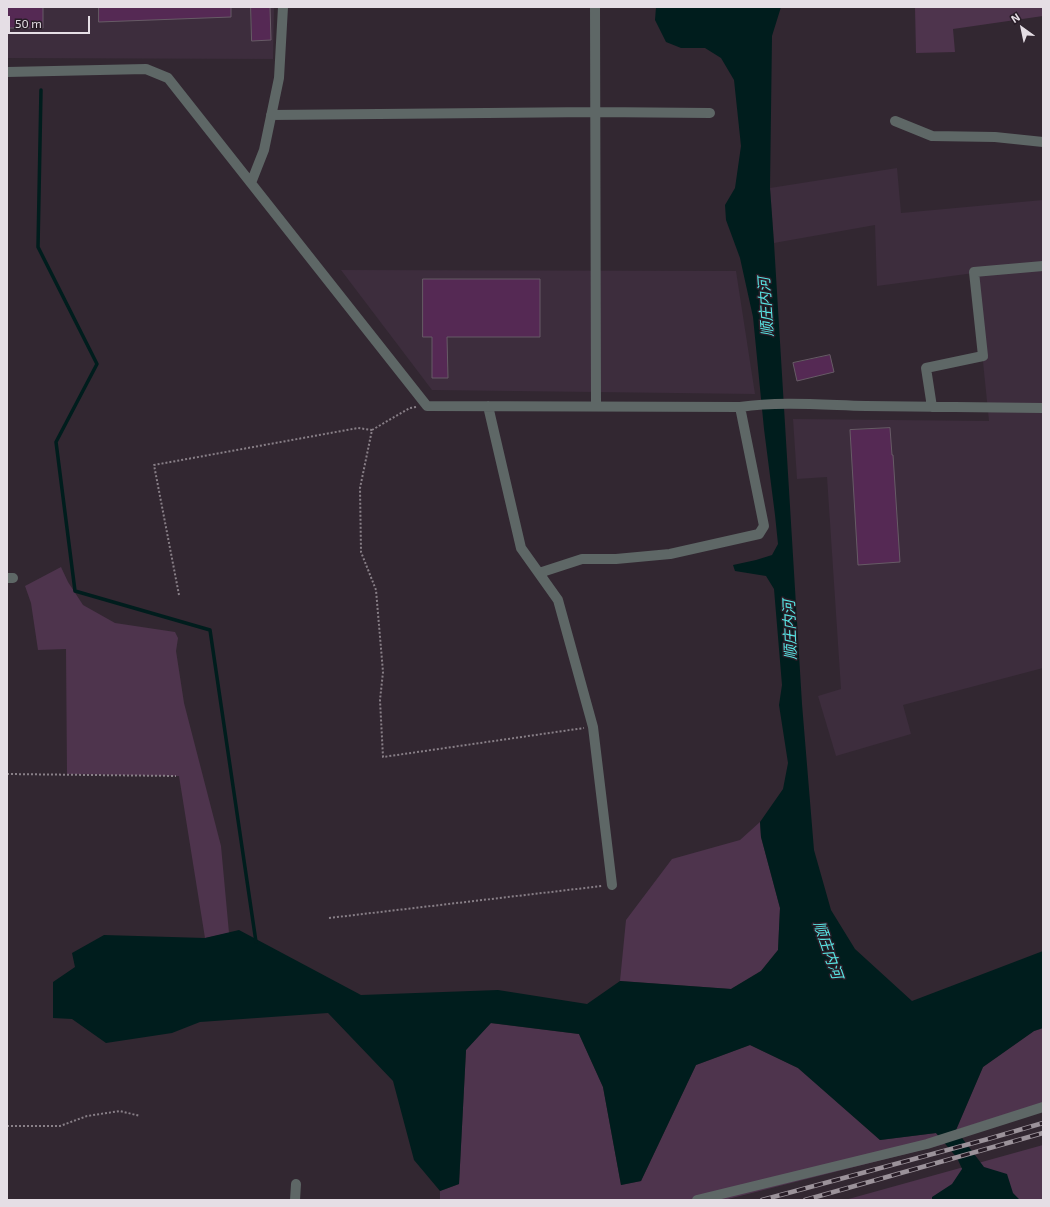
<!DOCTYPE html>
<html>
<head>
<meta charset="utf-8">
<style>
	body { margin:0 }
	#map { position:relative; width:1050px; height:1207px; overflow:hidden; background:#322731; font-family:"Exo 2",sans-serif }
	canvas { display:block }
	.frame { position:absolute; inset:0; border:8px solid #e5dee5; pointer-events:none }
	.north { position:absolute; left:1002px; top:8px; width:40px; height:40px; -webkit-text-stroke:3px #281d27; paint-order:stroke; rotate:327deg; font-size:11px; font-weight:700; line-height:16px; text-align:center; color:#e5dee5 }
	.north::after { content:''; display:block; margin:auto; width:14px; height:18px; background:#e5dee5; clip-path:polygon(50% 0,100% 100%,50% 72%,0 100%) }
	.scale { position:absolute; left:8px; top:16px; width:82px; height:18px; box-sizing:border-box; border:2px solid #e5dee5; border-top:0; padding-left:5px; font-size:12px; line-height:14px; white-space:nowrap; color:#e5dee5; -webkit-text-stroke:3px #281d27; paint-order:stroke }
</style>
</head>
<body>
<div id="map">
<canvas width="1050" height="1207"></canvas>
<div class="frame"></div>
<div class="north">N</div>
<div class="scale">50 m</div>
</div>
<script>
const ctx = document.querySelector('canvas').getContext('2d');
ctx.lineJoin = 'round';
function fillPath(path, color) { ctx.fillStyle = color; ctx.fill(path, 'evenodd'); }
function trace(path, color, width, dash) { ctx.strokeStyle = color; ctx.lineWidth = width; ctx.lineCap = dash ? 'butt' : 'round'; ctx.setLineDash(dash || []); ctx.stroke(path); }
function drawText(font, color, halo, rows, align = 'center') {
  ctx.font = font + ' "Exo 2","Noto Sans SC",sans-serif'; ctx.lineWidth = 3; ctx.setLineDash([]); ctx.textBaseline = 'middle'; ctx.strokeStyle = halo; ctx.fillStyle = color; for (const [text, x, y, turn = 0] of rows) {
    ctx.save(); ctx.translate(x, y); ctx.rotate((+turn || 0) * Math.PI / 180); ctx.textAlign = isNaN(turn) ? turn : align; if (halo) ctx.strokeText(text, 0, 0); ctx.fillText(text, 0, 0); ctx.restore();
  }
}
fillPath(new Path2D(`
	M7 7H274L273 59 7 58Z
	M897 168 901 213 1043 200V668L903 705 911 734 836 756 818 696 841 689 827 477 797 479 793 419 989 421 974 273 877 286 875 225 774 243 770 188Z
	M341 270 736 271 755 394 432 390Z`), '#3d2d3d');
fillPath(new Path2D(`
	M915 7H1043V16L953 29 955 52 916 53Z
	M61 567 68 582 83 605 115 623 175 632 178 638 176 651 184 703 221 846 229 933 205 938 179 776 67 774 66 649 38 650 31 603 25 586Z
	M760 822 761 837 780 908 778 950 761 971 731 989 620 981 626 920 672 859 740 840Z
	M490 1023 579 1034 603 1087 621 1185 641 1181 696 1065 750 1045 798 1068 880 1140 936 1133 945 1144 724 1200H440V1191L459 1184 466 1050Z
	M1043 1028V1103L956 1130 983 1067 1034 1031Z
	M1043 1145V1200H845Z`), '#4e344d');
fillPath(new Path2D(`
	M656 7H781L772 36 770 188 774 243 802 704 814 850 831 910 855 949 912 1001 1043 951V1028L1034 1031 983 1067 956 1130 984 1167 1007 1174 1013 1193 1020 1200H932V1197L952 1184 964 1166 936 1133 880 1140 798 1068 750 1045 696 1065 641 1181 621 1185 603 1087 579 1034 491 1023 466 1050 459 1184 440 1191 414 1160 393 1081 328 1013 200 1022 172 1033 106 1043 72 1019 53 1018V982L75 967 72 953 104 935 205 938 239 930 361 995 498 990 587 1004 620 981 731 989 761 971 778 950 780 908 761 837 760 822 783 789 788 763 779 705 782 685 774 589 766 576 735 571 733 565 756 560 772 555 778 544 775 515 764 429 753 317 740 258 726 220 725 205 735 188 741 146 734 80 721 58 705 48H681L666 42 655 20Z`), '#001d1d');
trace(new Path2D(`
	M41 90 38 247 97 364 56 442 75 591 210 630 256 942
	M959 1158 965 1171`), '#001d1d', 3.5);
const building = new Path2D(`
	M7 7H43V28H7Z
	M99 7H231V17L99 22Z
	M251 7H270L271 40 252 41Z
	M423 279H540V337H447L448 378H432V337H423Z
	M830 355 834 372 797 381 793 363Z
	M890 428 892 455H893L900 562 858 565 850 430Z`);
fillPath(building, '#552954');
trace(building, '#675b66', 1);
trace(new Path2D(`
	M416 407 410 408 372 430 360 488 361 552 376 590 383 672 380 700 383 757 584 728
	M179 595 154 465 358 428 372 430
	M7 774 176 776
	M329 918 602 886
	M7 1126H60L87 1116 120 1111 140 1116`), '#887f87', 2, [2, 2]);
trace(new Path2D(`
	M595 7 596 406
	M7 72 146 69 168 78 427 406 740 407C781 401 824 405 866 406 925 407 984 407 1043 408
	M271 115 595 112 710 113
	M895 121 932 136 995 137 1043 142
	M251 183 264 150 279 78 283 7
	M488 406 521 548 558 600 593 727 612 885
	M932 407 926 368 983 356 974 272 1043 266
	M539 573 582 559H616L670 554 759 534 764 526 740 407
	M7 578H13
	M295 1200 296 1184
	M697 1200 927 1144 1043 1107`), '#5e6766', 10);
const rail = new Path2D(`
	M762 1200 988 1139 1043 1123
	M805 1200 1043 1133`);
trace(rail, '#9b929a', 4.5);
trace(rail, '#281d27', 3, [9]);
drawText('italic 15px', '#58e4e3', '#281d27', [
	["顺庄内河",766,307,-94],
	["顺庄内河",790,630,-92],
	["顺庄内河",828,950,71]
]);
</script>
</body>
</html>
